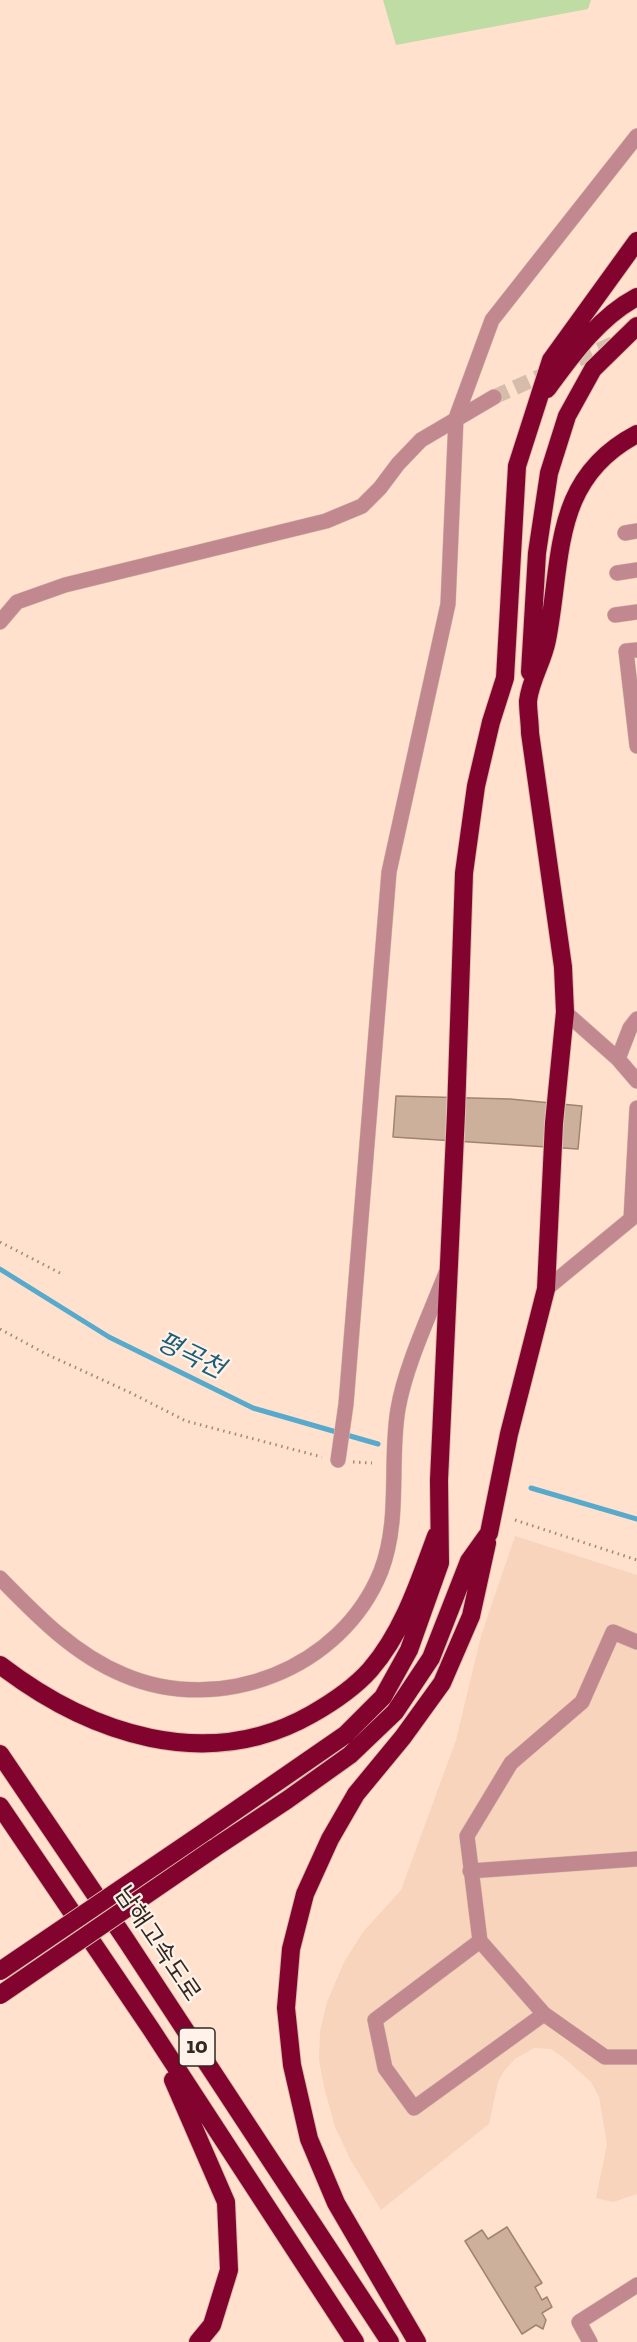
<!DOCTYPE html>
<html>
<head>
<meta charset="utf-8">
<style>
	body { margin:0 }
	canvas { display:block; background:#ffe1cd }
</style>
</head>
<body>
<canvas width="637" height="2342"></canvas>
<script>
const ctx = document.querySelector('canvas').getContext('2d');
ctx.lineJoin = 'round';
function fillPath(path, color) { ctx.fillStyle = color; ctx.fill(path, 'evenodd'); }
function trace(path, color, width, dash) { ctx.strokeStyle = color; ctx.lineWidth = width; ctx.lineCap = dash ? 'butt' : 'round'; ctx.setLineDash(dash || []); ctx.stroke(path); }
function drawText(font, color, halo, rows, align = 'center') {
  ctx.font = font + ' "Zilla Slab","Noto Sans KR",serif'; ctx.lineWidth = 4.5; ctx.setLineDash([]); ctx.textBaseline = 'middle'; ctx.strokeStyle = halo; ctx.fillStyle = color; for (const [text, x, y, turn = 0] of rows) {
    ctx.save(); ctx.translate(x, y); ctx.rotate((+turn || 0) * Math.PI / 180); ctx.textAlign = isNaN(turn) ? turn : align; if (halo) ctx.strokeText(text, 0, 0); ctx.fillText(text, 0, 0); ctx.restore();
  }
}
fillPath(new Path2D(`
	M515 1536 637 1575V2194L613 2202 596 2198 607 2144 599 2097 591 2082 564 2058 551 2049 534 2048 515 2059 504 2071 498 2082 489 2124 381 2210 350 2159 335 2127 324 2087 319 2060 320 2031 327 2002 344 1962 363 1932 401 1890 456 1740 481 1636Z`), '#f7d4bb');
fillPath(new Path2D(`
	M383 0H591L588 9 396 45Z`), '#c0dca5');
trace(new Path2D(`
	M0 1269 109 1337 253 1408 378 1444
	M531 1488 637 1519`), '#58aacc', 5);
const building = new Path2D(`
	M396 1096 510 1099 582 1106 578 1149 393 1137Z
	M507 2227 542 2283 535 2287 542 2300 547 2297 552 2307 542 2313 546 2320 543 2329 536 2325 522 2334 465 2241 482 2230 488 2239Z`);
fillPath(building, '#ccb09c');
trace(building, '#9f8471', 1.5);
trace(new Path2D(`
	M494 397 617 342`), '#d6bcaa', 15, [15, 8]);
const minor = new Path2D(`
	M625 533 637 531
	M617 573 637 570
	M615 615 637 612
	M0 622 17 602 65 585 326 521 362 506 380 488 398 464 421 440 494 397
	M637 650 626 651 637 746
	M565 1012 618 1059 637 1081
	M618 1059 630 1028 637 1019
	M546 1289 631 1219 637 1108
	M338 1460 346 1404 389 872 448 604 456 418 492 320 637 136
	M0 1578C37 1616 75 1655 124 1675 220 1716 342 1669 381 1571 401 1519 389 1462 398 1409 405 1367 430 1314 446 1273
	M637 1642 613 1632 582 1702 511 1763 467 1836 480 1941 544 2014 605 2057H637
	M470 1871 637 1859
	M480 1941 375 2020 385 2068 414 2108 544 2014
	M590 2342 579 2322 637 2285`);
const highway = new Path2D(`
	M547 389C572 355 599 317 637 297
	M530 672 537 553 549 473 567 416 593 369 637 326
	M0 1665C90 1734 207 1774 312 1714 333 1702 354 1688 370 1670 403 1632 419 1582 436 1536
	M0 1754 126 1940 390 2342
	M0 1806 151 2029 355 2342
	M206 1831 345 1735 383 1697 409 1650 440 1563 439 1480 456 1113 464 873 476 786 491 722 505 678 517 466 551 360 637 241
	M213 1849 287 1800 350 1755 395 1712 431 1658 469 1561 489 1533 509 1434 546 1289 554 1123 565 1012 563 967 530 733C530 723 528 712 528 701 530 681 543 661 547 640 563 558 551 479 637 434
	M173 2080 226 2202 229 2270 212 2325 198 2342
	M417 2342 336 2203 309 2139 292 2065 286 2008 291 1949 305 1894 330 1839 356 1794 403 1737 442 1683 471 1616 487 1543`);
trace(minor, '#dac0ae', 16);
trace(highway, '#dac0ae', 20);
trace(new Path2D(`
	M0 1242 60 1273
	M0 1329 46 1354 129 1392 186 1421 322 1457
	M353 1462 372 1463
	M515 1520 637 1560`), '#9f8a7c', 3, [1.5, 4.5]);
trace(minor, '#c1898f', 15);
trace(highway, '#83032f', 18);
const highwayBridge = new Path2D(`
	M0 1971 206 1831
	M0 1995 213 1849`);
trace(highwayBridge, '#dac0ae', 20, []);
trace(highwayBridge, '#83032f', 18);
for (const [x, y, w] of [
	[197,2047,36]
]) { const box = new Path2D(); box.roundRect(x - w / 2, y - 19, w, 38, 4.5); ctx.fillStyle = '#fef2ea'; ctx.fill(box); trace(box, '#332820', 1.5); }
drawText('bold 22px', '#332820', null, [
	["10",197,2047]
]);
drawText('24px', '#332820', '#fef2ea', [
	["남해고속도로",157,1944,56]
]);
drawText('italic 26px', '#1e5e76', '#fef2ea', [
	["평곡천",190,1356,26]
]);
</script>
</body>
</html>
